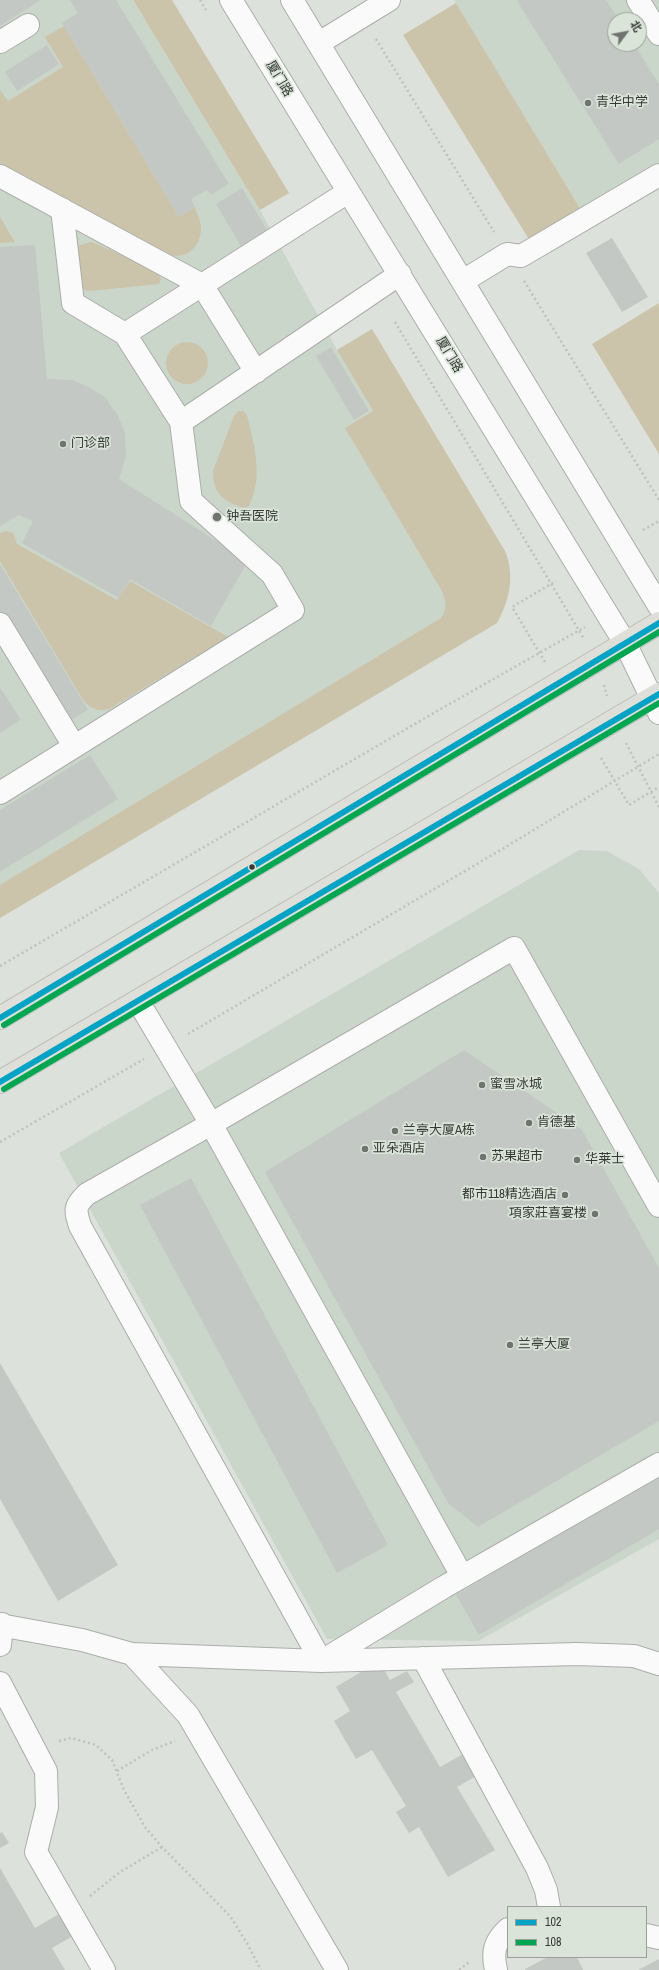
<!DOCTYPE html>
<html>
<head>
<meta charset="utf-8">
<style>
	body { margin:0 }
	#map { position:relative; width:659px; height:1970px; overflow:hidden; background:#dce1db; font-family:"Archivo Narrow","Noto Sans SC",sans-serif }
	canvas { display:block }
	.legend { position:absolute; left:507px; top:1906px; width:140px; height:52px; box-sizing:border-box; background:#dae4d8; border:1px solid #98a097; margin:0; padding:5px 7px; list-style:none; font-size:12px; color:#363a36 }
	.legend li { display:flex; align-items:center; gap:8px; height:20px }
	.legend b { width:20px; border:1px solid #98a097 }
	.north { position:absolute; left:607px; top:12px; width:40px; height:40px; box-sizing:border-box; background:#dae4d8; border:1px solid #98a097; border-radius:50%; rotate:58deg; font-size:11px; font-weight:700; line-height:16px; text-align:center; color:#363a36 }
	.north::after { content:''; display:block; margin:auto; width:14px; height:18px; background:#707470; clip-path:polygon(50% 0,100% 100%,50% 72%,0 100%) }
</style>
</head>
<body>
<div id="map">
<canvas width="659" height="1970"></canvas>
<ul class="legend">
<li><b style="height:5px;background:#03a3c6"></b>102</li>
<li><b style="height:5px;background:#00a651"></b>108</li>
</ul>
<div class="north">北</div>
</div>
<script>
const ctx = document.querySelector('canvas').getContext('2d');
ctx.lineJoin = 'round';
function fillPath(path, color) { ctx.fillStyle = color; ctx.fill(path, 'evenodd'); }
function trace(path, color, width, dash) { ctx.strokeStyle = color; ctx.lineWidth = width; ctx.lineCap = dash ? 'butt' : 'round'; ctx.setLineDash(dash || []); ctx.stroke(path); }
function drawText(font, color, halo, rows, align = 'center') {
  ctx.font = font + ' "Archivo Narrow","Noto Sans SC",sans-serif'; ctx.lineWidth = 3.5; ctx.setLineDash([]); ctx.textBaseline = 'middle'; ctx.strokeStyle = halo; ctx.fillStyle = color; for (const [text, x, y, turn = 0] of rows) {
    ctx.save(); ctx.translate(x, y); ctx.rotate((+turn || 0) * Math.PI / 180); ctx.textAlign = isNaN(turn) ? turn : align; if (halo) ctx.strokeText(text, 0, 0); ctx.fillText(text, 0, 0); ctx.restore();
  }
}
fillPath(new Path2D(`
	M0 0H133L260 210 337 350 497 623 0 918Z
	M454 0H659V162L581 210ZM615 20H639V44H615Z
	M579 850 607 851 639 869 659 893V1539L478 1641 327 1639 59 1153Z`), '#cbd6ca');
fillPath(new Path2D(`
	M133 0H172L289 193 260 210Z
	M456 3 581 210 530 241 403 35Z
	M64 26 179 217 195 207C197 214 201 221 201 228 201 247 186 261 168 254L0 163V90L8 101 63 67 45 37Z
	M0 217 15 242 0 243Z
	M92 242 156 270 161 279 159 284 90 291C85 290 81 289 79 284 76 278 76 251 79 245Z
	M659 303V454L592 344Z
	M372 329 505 551C515 575 510 600 497 623L0 918V885L441 618C448 608 446 602 442 591L345 428 373 411 337 350Z
	M166 363a21 21 0 1 1 42 0a21 21 0 1 1-42 0Z
	M238 411H243L247 415C254 445 264 476 249 506L244 508C223 501 213 494 213 471L234 416Z
	M6 531 13 533 17 544 117 600 130 581 228 637 111 708C100 713 91 709 83 700L0 561V533Z`), '#ccc4aa');
fillPath(new Path2D(`
	M0 0H41L0 26Z
	M70 0H116L229 184 211 195 207 190 191 199 195 207 179 217 62 23 78 13Z
	M519 0H606L619 20H615V44H634L659 84V139L619 164 517 1Z
	M47 45 59 64 17 91 5 72Z
	M242 188 267 230 241 246 216 204Z
	M612 238 648 297 622 312 586 253Z
	M35 245 47 379 72 380 89 387 105 397 117 414 125 433 126 456 119 479 248 561 211 626 130 579 119 598 22 543 33 521 19 515 0 526V247Z
	M331 347 369 411 354 420 316 356Z
	M0 564 88 710 67 722 0 611Z
	M0 687 21 720 0 733Z
	M90 755 118 799 0 872V810Z
	M464 1050 582 1130 659 1268V1421L478 1527 448 1503 265 1172Z
	M191 1178 388 1545 337 1573 140 1205Z
	M0 1363 118 1565 58 1601 0 1499Z
	M659 1476V1529L479 1635 456 1595Z
	M379 1661 390 1680 407 1671 414 1682 396 1692 440 1767 465 1753 478 1775 457 1787 495 1850 448 1877 419 1827 409 1833 396 1812 406 1806 372 1750 356 1759 334 1721 350 1711 336 1687Z
	M2 1832 9 1843 0 1848V1833Z
	M0 1868 35 1928 59 1914 73 1936 52 1948 65 1970H0Z
	M548 1957H577L583 1970H525V1969Z
	M659 1959V1970H638Z`), '#c3c8c4');
const minor = new Path2D(`
	M231 0 625 643 659 713
	M292 0 659 606
	M638 0 659 34
	M0 42 28 25
	M319 43 389 0
	M0 176 202 285 256 372
	M463 281 507 254 521 256 659 175
	M125 334 348 192
	M181 422 400 274
	M0 624 74 746
	M0 793 293 610 272 574 191 501 181 422 125 334 73 303 62 209
	M138 1001 211 1124 87 1194C74 1206 75 1210 80 1226L321 1661
	M462 1576 211 1124 514 948 659 1206
	M0 1625 82 1640 132 1654 188 1715 337 1970
	M0 1645 2 1624
	M132 1654 321 1661 577 1654 634 1656 659 1664
	M423 1658 537 1868 546 1890 549 1907
	M322 1661 444 1587 659 1464
	M0 1683 46 1771 47 1807 36 1852 104 1970
	M646 1935 659 1938
	M496 1970C492 1952 494 1942 508 1929`);
const major = new Path2D(`
	M0 1018 659 623
	M0 1082 659 694`);
trace(minor, '#aaaeaa', 24);
trace(major, '#bbbebb', 24);
trace(new Path2D(`
	M200 0 206 10
	M376 39 494 232
	M524 281 659 500
	M395 322 584 639
	M643 530 659 521
	M545 662 512 607 556 581
	M604 685 607 696
	M626 743 659 807
	M601 758 629 805 659 787
	M0 966 425 718 585 627
	M188 1034 504 848 659 754
	M0 1142 144 1059
	M59 1741 71 1738 96 1745 112 1760 124 1790 145 1827 162 1847 230 1916 248 1945 261 1970
	M117 1771 152 1750 175 1741
	M90 1896 120 1872 162 1847
	M459 1970 469 1962`), '#c0c1bf', 2.5, [2, 3]);
trace(minor, '#fafafa', 22);
trace(major, '#dedfd8', 22);
trace(new Path2D(`
	M0 1018 659 623
	M0 1082 659 694`), '#03a3c6', 6);
trace(new Path2D(`
	M4 1025 659 632
	M4 1089 659 703`), '#00a651', 6);
for (const [x, y, r, color] of [
	[588,103,4,"#707470"],
	[63,444,4,"#707470"],
	[217,517,5,"#707470"],
	[252,867,3.5,"#363a36"],
	[482,1085,4,"#707470"],
	[529,1123,4,"#707470"],
	[395,1131,4,"#707470"],
	[365,1149,4,"#707470"],
	[483,1157,4,"#707470"],
	[577,1160,4,"#707470"],
	[565,1195,4,"#707470"],
	[595,1214,4,"#707470"],
	[510,1345,4,"#707470"]
]) { const dot = new Path2D(); dot.arc(x, y, r, 0, 2 * Math.PI); ctx.fillStyle = color; ctx.fill(dot); trace(dot, '#dae4d8', 1.5); }
drawText('13px', '#363a36', '#dae4d8', [
	["厦门路",279,79,59],
	["厦门路",449,355,59]
]);
drawText('13px', '#363a36', '#dae4d8', [
	["青华中学",596,103],
	["门诊部",71,444],
	["钟吾医院",226,517],
	["蜜雪冰城",490,1085],
	["肯德基",537,1123],
	["兰亭大厦A栋",403,1131],
	["亚朵酒店",373,1149],
	["苏果超市",491,1157],
	["华莱士",585,1160],
	["都市118精选酒店",557,1195,"right"],
	["項家莊喜宴楼",587,1214,"right"],
	["兰亭大厦",518,1345]
], 'left');
</script>
</body>
</html>
